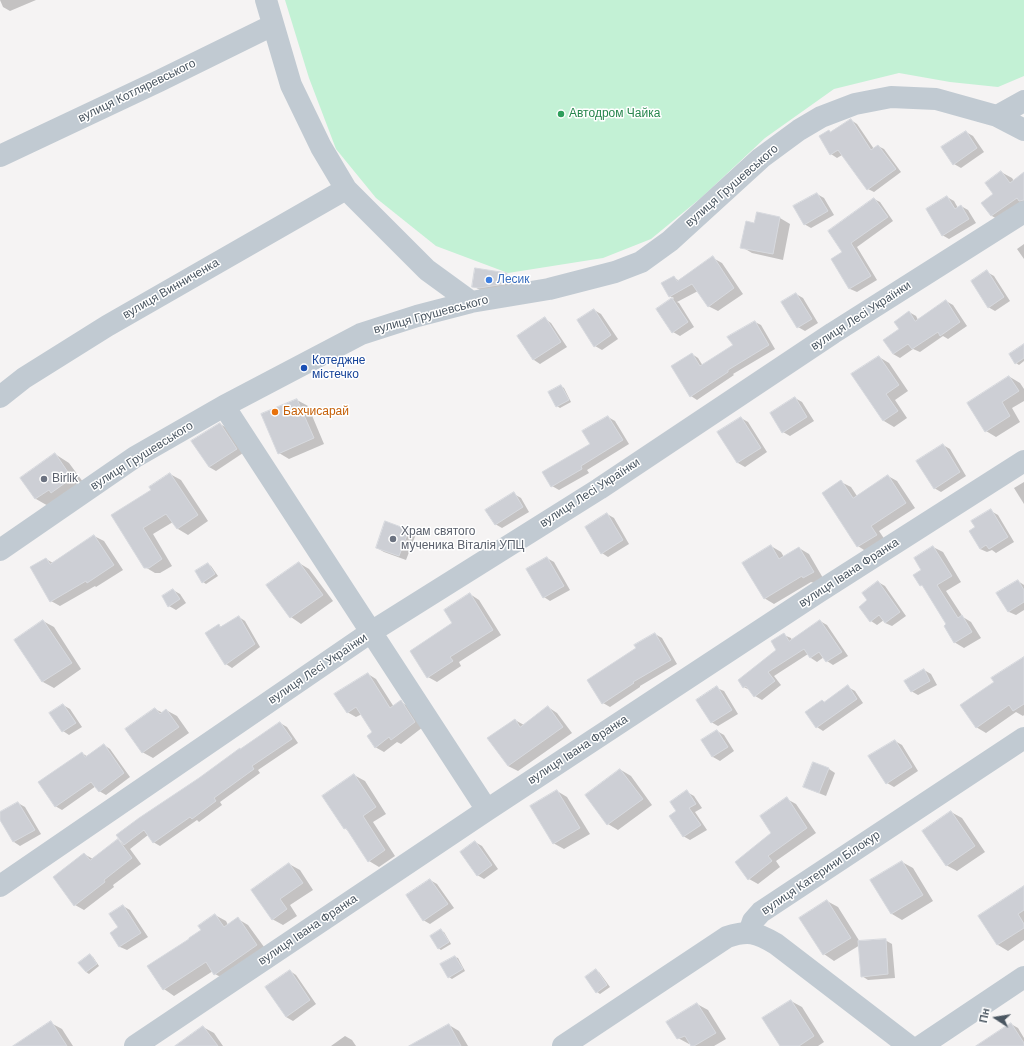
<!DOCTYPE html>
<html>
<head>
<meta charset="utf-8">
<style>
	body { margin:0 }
	#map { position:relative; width:1024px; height:1046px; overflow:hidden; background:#f5f3f3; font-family:Arial,sans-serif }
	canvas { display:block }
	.north { position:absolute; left:976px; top:998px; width:40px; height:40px; -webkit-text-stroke:3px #fff; paint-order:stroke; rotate:282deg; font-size:11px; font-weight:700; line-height:16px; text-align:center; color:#4a5661 }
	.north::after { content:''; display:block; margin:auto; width:14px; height:18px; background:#4a5661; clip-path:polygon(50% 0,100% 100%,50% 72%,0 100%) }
</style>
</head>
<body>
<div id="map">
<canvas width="1024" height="1046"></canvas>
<div class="north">Пн</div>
</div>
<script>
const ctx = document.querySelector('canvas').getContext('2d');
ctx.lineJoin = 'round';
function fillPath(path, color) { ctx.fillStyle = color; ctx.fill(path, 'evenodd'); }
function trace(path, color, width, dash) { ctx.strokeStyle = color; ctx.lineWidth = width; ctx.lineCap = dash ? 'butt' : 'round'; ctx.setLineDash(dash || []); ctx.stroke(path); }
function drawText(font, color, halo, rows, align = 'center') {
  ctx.font = font + ' Arial,sans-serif'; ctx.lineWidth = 3; ctx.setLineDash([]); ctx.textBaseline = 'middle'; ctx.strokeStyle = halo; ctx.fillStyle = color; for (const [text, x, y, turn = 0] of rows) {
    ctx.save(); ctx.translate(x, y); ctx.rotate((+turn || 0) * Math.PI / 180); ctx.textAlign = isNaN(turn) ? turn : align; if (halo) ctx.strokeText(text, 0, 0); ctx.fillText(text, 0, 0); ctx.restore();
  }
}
fillPath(new Path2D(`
	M285 0H1024V76L998 87 950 82 899 73 834 89 765 138 702 197 651 239 603 258 508 273 436 246 376 198 336 149 309 78Z`), '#c3f1d5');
fillPath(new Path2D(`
	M0 0H36L10 11 3 7Z
	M851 120 857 124 874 149 878 146 884 149 901 172 874 192 868 189 842 155 837 158 831 154 829 131 832 133Z
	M966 132 973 136 984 152 961 168 954 164Z
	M1001 172 1012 178 1014 181 1024 173V206L1002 222 992 216 983 203 994 194Z
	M817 194 824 198 834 215 811 228 804 224 795 207Z
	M947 197 954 201 958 208 961 206 968 210 976 223 949 239 942 235Z
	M874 199 880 202 893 221 857 247 877 280 857 292 850 289 832 259 843 253Z
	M757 213 780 218 790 224 783 260 752 253 742 247 755 224Z
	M1024 244V259L1017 249Z
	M713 258 722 263 743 294 718 311 708 306 698 291 677 302 679 303 694 327 680 336 673 332 658 309 674 298 669 296 674 277 679 281Z
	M476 269 507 274 514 278 512 287 480 290 473 286Z
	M987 272 994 276 1010 301 995 311 988 307Z
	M796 294 803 298 818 323 805 331 798 327Z
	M946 301 953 305 967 326 948 339 943 336 920 352 913 349 900 358 893 354 900 329 909 312 916 316 918 320Z
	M594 310 601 314 618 339 602 350 595 346Z
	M545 319 551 323 567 347 540 364 534 360 518 336Z
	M755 322 761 325 775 349 733 374 734 375 697 400 691 396 672 367 692 354 698 358 703 366 734 345Z
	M1024 345V361L1019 365 1016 363Z
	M879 357 889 363 908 391 895 400 907 418 894 427 884 421 853 375Z
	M1010 377 1020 383 1024 389V401L1012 408 1020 422 996 437 986 431Z
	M561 386 564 388 571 402 560 408 557 406 549 392Z
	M795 398 802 402 814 421 790 436 783 432Z
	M297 400 308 406 324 444 289 459 279 453Z
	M608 417 615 421 629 444 587 470 589 473 559 490 552 486 591 444Z
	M741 418 748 422 767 452 745 467 738 463 719 433Z
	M220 424 227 428 243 453 216 471 209 467 193 441Z
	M943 445 950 449 966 476 941 492 934 488Z
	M55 454 69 463 86 486 50 507 36 499 21 478Z
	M170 474 181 480 208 521 188 535 178 529 173 522 153 534 172 566 160 573H155L145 567 113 515 152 490Z
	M888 476 897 481 915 508 879 531 885 540 867 552 858 546 841 482 851 487 857 496Z
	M1024 482V504L1014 488Z
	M514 494 521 498 529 512 502 528 495 524Z
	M991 511 998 515 1014 542 996 553 992 550 987 552 980 549 976 528Z
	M607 514 614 518 629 544 608 557 602 553Z
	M386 523 409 531 416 534 406 560 384 552 377 548Z
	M94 536 104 541 123 570 96 587 95 586 60 606 51 601 46 559 53 563Z
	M771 546 781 552 784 557 799 548 809 554 823 578 814 583 811 582 774 604 764 598Z
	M933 547 943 552 961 582 946 591 963 617 971 622 981 638 964 648 954 642 948 625 925 587 921 585 923 570Z
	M547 558 554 562 570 590 550 601 544 597Z
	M299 563 309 569 333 601 301 624 291 617Z
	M208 564 211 566 218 576 206 584 203 582Z
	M1018 581 1024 585V610L1016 615 1009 612Z
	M878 582 885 586 906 616 892 626 885 623 884 620 877 625 871 621 869 600Z
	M173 590 180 594 186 603 176 610 169 606Z
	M470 594 479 600 501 635 459 662 461 666 437 682 428 677 454 624Z
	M239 617 245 621 260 647 232 668 226 664 219 625 221 627Z
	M43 621 54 627 81 669 54 688 43 682 15 640Z
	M820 621 827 625 848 656 833 665 827 661 824 657 817 662 811 658 808 654 774 676 781 685 762 700 755 696 751 691 744 687 778 651 784 635 791 638 792 640Z
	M655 634 662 638 677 664 640 686V687L610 707 603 703 637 649Z
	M1024 658V715L1023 716 1016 712 986 733 976 727 995 682Z
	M924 670 931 674 937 685 918 695 911 691Z
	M368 674 376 679 394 707 401 702 409 707 423 727 401 744 397 742 384 752 375 747 374 732 362 714 356 717 347 712Z
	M848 687 855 691 863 703 823 731 817 727 825 703Z
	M717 688 724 691 738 714 718 726 711 722Z
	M63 705 70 709 82 727 69 735 63 731Z
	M548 707 557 713 572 733 518 771 508 766 515 720 524 725Z
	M155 709 163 713 166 710 177 716 189 733 153 758 142 752Z
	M280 723 287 727 298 743 258 770 260 773 220 802 222 805 199 822 197 820 160 846 153 842 148 835 130 849 141 864 113 885 114 887 84 910 75 905 84 854 93 859 118 840 124 844Z
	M717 731 724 735 734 751 720 761 713 757 703 740Z
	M895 741 902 745 918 771 894 787 887 783Z
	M104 745 110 749 130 777 106 795 99 791 96 786 62 810 55 806 82 753 88 757Z
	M814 763 829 769 835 773 826 796 811 790 805 786Z
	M621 770 631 776 652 805 618 830 608 824Z
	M354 775 365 781 386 814 373 822 395 856 379 867 369 861 349 831 344 828Z
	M557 791 567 797 590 834 564 849 553 843Z
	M687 792 694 796 702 808 695 812 707 830 690 840 683 836 678 811Z
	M787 799 796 804 816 833 776 861 780 867 758 884 749 879 773 833Z
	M18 803 25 807 41 834 20 846 14 842 0 818V813Z
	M951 812 962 818 985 852 957 871 946 865Z
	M475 842 482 846 498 869 484 879 477 875Z
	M902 862 913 868 933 901 902 920 892 914 872 881Z
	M289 864 300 870 313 890 290 905 297 916 283 925 272 919Z
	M430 880 437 884 454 908 430 924 423 920Z
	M1024 891V940L1008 951 998 945 980 916Z
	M827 901 838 907 860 942 885 940 892 944 895 978 868 980 862 976 860 945 834 961 824 954Z
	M123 906 130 910 148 937 127 950 120 947 111 933 119 928Z
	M215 915 226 921 228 925 238 919 248 925 267 951 226 980 215 974 213 971 174 996 164 989 149 966 191 939 202 930Z
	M441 931 444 932 451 944 441 950 438 948Z
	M90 955 93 957 99 966 89 974 86 972Z
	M455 957 458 958 465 971 452 979 449 977Z
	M290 971 296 975 316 1004 293 1021 286 1017Z
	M596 971 599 972 610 987 600 994 597 992Z
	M791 1001 802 1007 824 1042 818 1046H781Z
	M697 1004 708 1010 726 1039 714 1046H692L691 1043 689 1044 678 1038Z
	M51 1023 62 1029 73 1046H27Z
	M1011 1024 1018 1028 1024 1038V1046H987Z
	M449 1025 459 1031 468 1046H428Z
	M203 1027 214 1033 223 1046H177Z
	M345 1036 352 1040 356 1046H331Z`), '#0003');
const building = new Path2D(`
	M851 119 871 150 878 145 896 169 867 190 838 150 830 155 819 136 829 130 830 132Z
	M966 131 977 148 953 165 941 147Z
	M1001 171 1010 183 1024 172V200L1019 201 1017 198 991 216 981 203 993 194 985 183Z
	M817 193 828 211 804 225 793 206Z
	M947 196 955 209 961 205 969 219 942 236 926 209Z
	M874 198 888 217 851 243 871 276 849 289 831 259 842 252 828 231Z
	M757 212 780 217 773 254 740 248 746 221 754 223Z
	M713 256 734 288 708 307 692 284 669 297 661 283 674 276 677 281Z
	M475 268 507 273 505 284 479 288 472 287Z
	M987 270 1004 297 988 308 971 281Z
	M796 293 812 319 797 328 781 302Z
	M672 298 688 322 672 333 656 309Z
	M946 300 960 322 940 336 938 332 912 349 908 344 893 354 883 340 899 329 894 322 909 311 915 321Z
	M594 309 611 335 594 347 577 320Z
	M545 317 561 342 533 360 517 336Z
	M755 321 769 345 728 370V372L690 397 671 366 692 353 700 366 733 345 727 337Z
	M1024 344V358L1015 364 1009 354Z
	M879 356 899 385 886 394 898 411 883 421 851 374Z
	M1009 376 1019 391 1002 402 1010 416 985 432 967 403Z
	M561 385 569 400 556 407 548 392Z
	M795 397 807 417 782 433 770 413Z
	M297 399 314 438 278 454 261 414Z
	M608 416 623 440 581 466 582 469 551 487 542 472 590 444 582 431Z
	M741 417 761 448 737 463 717 432Z
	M220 423 237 449 209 467 191 441Z
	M943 444 960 472 934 489 916 461Z
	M55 453 72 478 51 493 49 490 35 499 20 478Z
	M170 473 198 515 177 529 166 514 143 528 162 559 149 568H144L111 515 151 490 149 487Z
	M888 475 906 503 871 526 877 535 857 547 822 493 841 480 853 498Z
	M514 492 523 507 495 525 485 510Z
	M991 509 1008 537 989 549 986 545 980 549 969 531 975 527 971 521Z
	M607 513 623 540 601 554 585 527Z
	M385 521 409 530 399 556 376 548Z
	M94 535 114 565 87 583 86 581 50 602 30 567 46 558 50 564Z
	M771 545 779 559 799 547 814 572 803 578 802 576 764 599 742 563Z
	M933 546 952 576 937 585 958 618 962 615 972 632 954 643 944 626 946 624 922 585 920 586 913 575 921 570 914 558Z
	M547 557 564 586 543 598 526 569Z
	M299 562 323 595 290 618 266 585Z
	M208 563 215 574 202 583 195 571Z
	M1018 580 1024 590V602L1008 612 996 593Z
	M878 581 900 612 885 623 879 615 870 622 859 607 867 600 862 593Z
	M173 589 180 599 168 607 162 596Z
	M470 593 493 630 450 657 453 661 427 678 410 651 452 623 444 610Z
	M239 616 255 644 225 665 205 633 219 624 220 627Z
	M43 620 72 663 42 682 14 640Z
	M820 620 842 652 826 662 819 652 810 658 804 649 768 672 775 681 754 697 746 686 743 688 738 680 776 650 771 641 784 633 789 641Z
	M655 633 671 660 633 682 634 683 602 704 587 680 636 648 634 645Z
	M1024 657V704L1013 711 1009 705 976 728 960 705 994 682 991 678Z
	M924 669 930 681 911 692 904 681Z
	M368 673 390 708 401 700 415 722 391 740 389 737 375 748 367 736 372 732 356 707 347 713 334 694Z
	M848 685 857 699 816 728 805 712 822 700 824 702Z
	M717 686 732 710 711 723 696 700Z
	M63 704 76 723 62 732 49 713Z
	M548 706 563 727 508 766 487 738 515 719 520 727Z
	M155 708 160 714 166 709 179 727 142 753 125 729Z
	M280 722 292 739 252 766 254 769 214 798 216 801 192 819 190 817 153 843 144 830 124 845 116 835 139 818 199 778 240 748V749Z
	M717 730 728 747 712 757 701 740Z
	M895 740 912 767 886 784 868 756Z
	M104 744 124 773 99 792 91 782 55 807 38 782 82 752 85 757Z
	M813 762 829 768 819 793 803 787Z
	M620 769 643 799 607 825 585 795Z
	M354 774 376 807 363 816 385 850 368 862 346 828 344 829 322 796Z
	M557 790 580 828 553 844 530 806Z
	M687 790 696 804 689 808 701 825 683 837 669 816 676 811 670 802Z
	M787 797 807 828 768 856 772 861 748 880 735 862 771 833 760 816Z
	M18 802 35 830 13 842 0 820V812Z
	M951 811 975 846 946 866 922 831Z
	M118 839 132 858 104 880 105 882 74 906 53 877 84 853 90 860Z
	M475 841 492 865 477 876 460 852Z
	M902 861 923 895 891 914 870 880Z
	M289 863 303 883 280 899 287 909 272 920 251 890Z
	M430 879 448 904 423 921 406 895Z
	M1024 886V910L1018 914 1024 924V928L997 945 978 916Z
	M827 900 851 938 823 955 799 918Z
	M123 905 141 933 119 947 110 933 118 927 109 914Z
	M215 914 224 927 238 917 257 945 214 975 206 962 163 990 147 966 189 939V938L201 930 198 926Z
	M441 929 449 942 438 949 430 936Z
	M886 939 888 974 861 977 858 941Z
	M90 954 97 964 86 972 78 963Z
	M455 956 463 969 448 978 440 964Z
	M596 969 607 985 596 993 585 977Z
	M290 970 310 1000 286 1017 265 987Z
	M791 1000 814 1036 799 1046H780L762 1018Z
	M697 1003 716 1033 694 1046H691L685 1036 677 1039 666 1022Z
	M51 1021 67 1046H13Z
	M1011 1023 1024 1043V1046H976Z
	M449 1024 461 1046H409Z
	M203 1026 218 1046H175Z`);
fillPath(building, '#cdcfd5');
trace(building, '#d7d9de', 1);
trace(new Path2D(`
	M266 0 291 85 321 147 346 189 427 270 471 302
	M997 116 1024 101
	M0 156 159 81 273 25
	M0 397 24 378 107 326 346 189
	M224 406 487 810
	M0 550 135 457 224 406 361 334 417 316 471 302 549 289 615 272 641 262 670 241 761 158 799 130 821 117 855 104 891 97 936 99 997 116 1024 130
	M0 886 371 632 599 489 833 333 1024 212
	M749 933 753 921 761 912 1024 738
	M135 1046 487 810 817 593 1024 461
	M563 1046 727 937C748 930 756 932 776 944L909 1046
	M921 1046 1024 977`), '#c1cad2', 22);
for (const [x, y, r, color] of [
	[561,114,4,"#2e9e5b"],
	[489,280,4,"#3f7fe0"],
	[304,368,4,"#1a4fb4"],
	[275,412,4,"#e8710a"],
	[44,479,4,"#6b7280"],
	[393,539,4,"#6b7280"]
]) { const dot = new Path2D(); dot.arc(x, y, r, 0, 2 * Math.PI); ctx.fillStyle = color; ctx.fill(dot); trace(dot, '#fff', 1.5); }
drawText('12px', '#4a5661', '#fff', [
	["вулиця Котляревського",137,91,-26],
	["вулиця Грушевського",732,186,-41],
	["вулиця Винниченка",171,289,-30],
	["вулиця Грушевського",431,315,-15],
	["вулиця Лесі Українки",861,316,-33],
	["вулиця Грушевського",142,456,-32],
	["вулиця Лесі Українки",590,493,-33],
	["вулиця Івана Франка",849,573,-33],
	["вулиця Лесі Українки",318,669,-34],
	["вулиця Івана Франка",578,750,-33],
	["вулиця Катерини Білокур",821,873,-34],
	["вулиця Івана Франка",308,930,-34]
]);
drawText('12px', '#27864d', '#fff', [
	["Автодром Чайка",569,114]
], 'left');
drawText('12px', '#366cbe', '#fff', [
	["Лесик",497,280]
], 'left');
drawText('12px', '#164399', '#fff', [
	["Котеджне",312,361],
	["містечко",312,375]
], 'left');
drawText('12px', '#c56008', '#fff', [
	["Бахчисарай",283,412]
], 'left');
drawText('12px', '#5b616d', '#fff', [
	["Birlik",52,479],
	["Храм святого",401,532],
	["мученика Віталія УПЦ",401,546]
], 'left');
</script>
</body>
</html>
